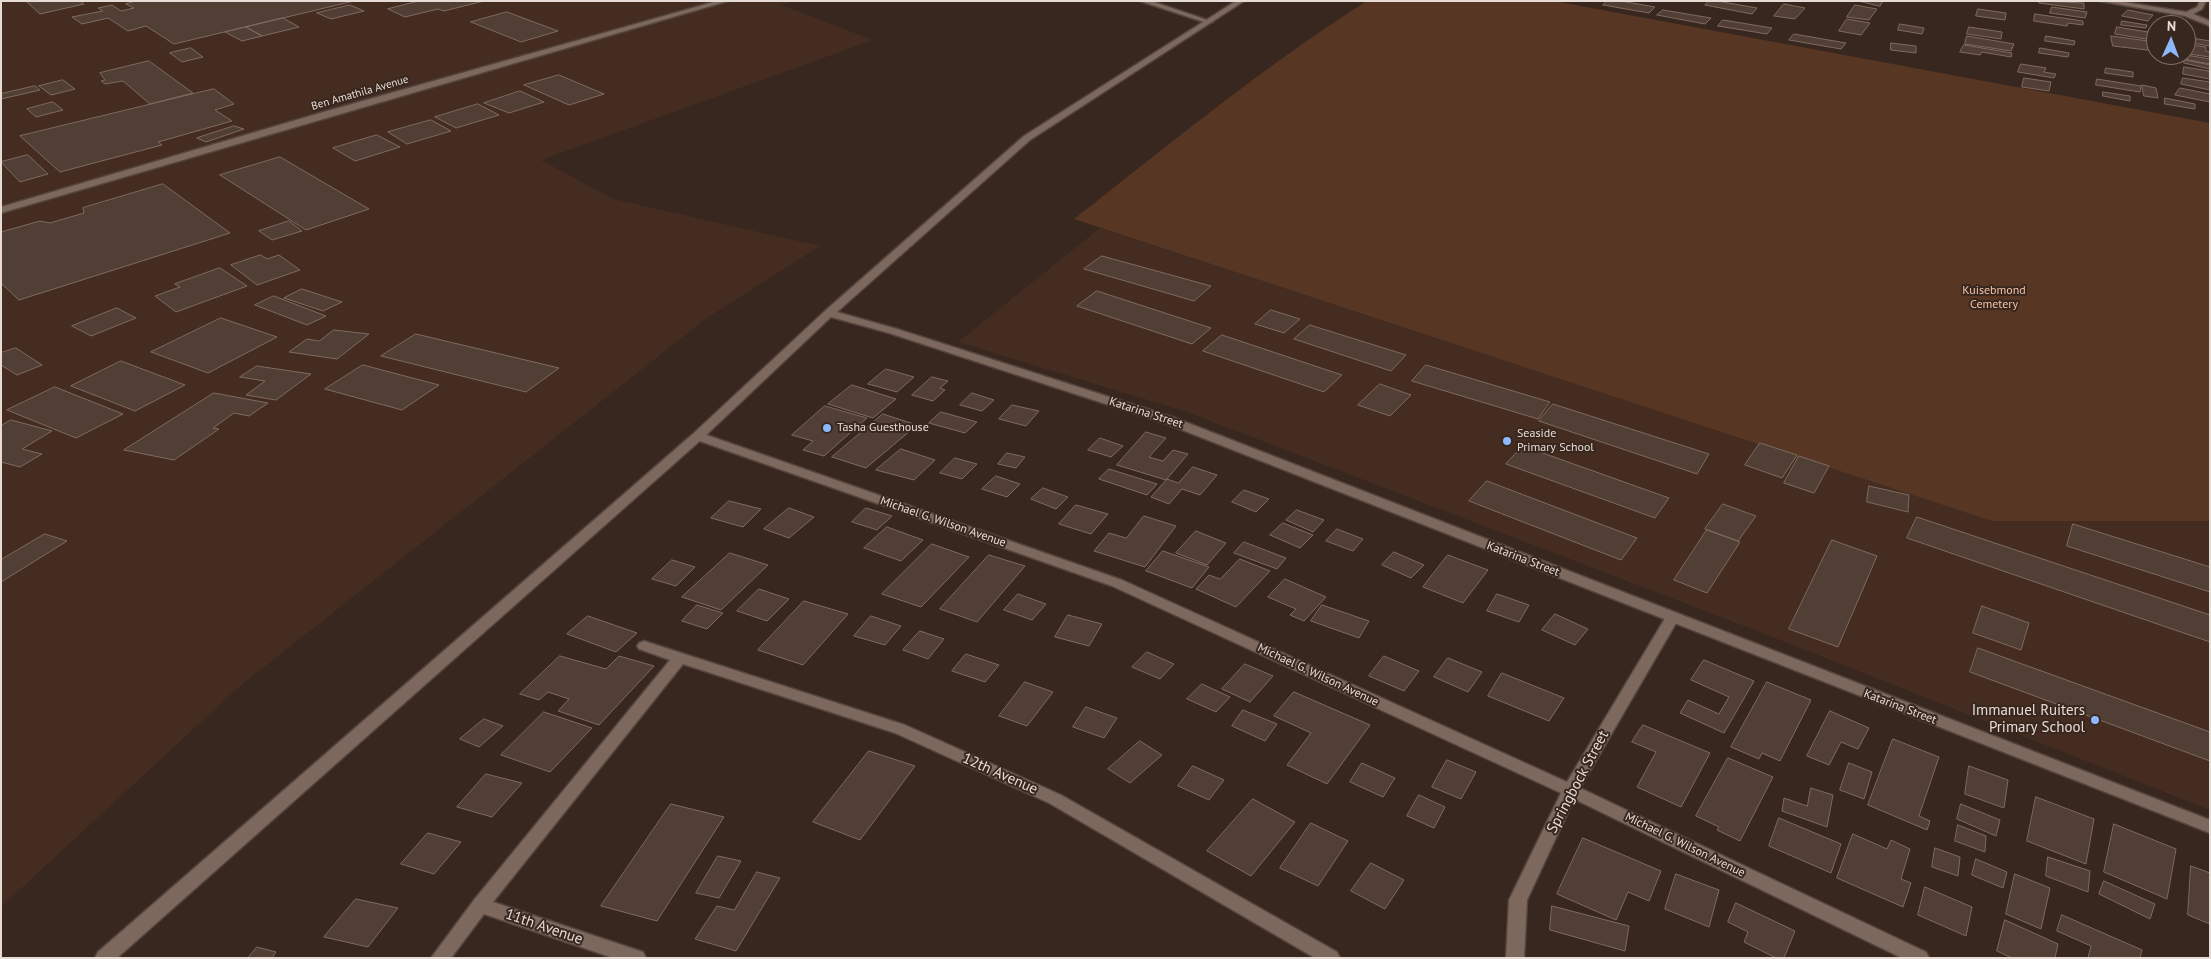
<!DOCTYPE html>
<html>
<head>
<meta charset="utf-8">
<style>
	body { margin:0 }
	#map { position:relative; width:2211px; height:959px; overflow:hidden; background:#38271e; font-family:"PT Sans",sans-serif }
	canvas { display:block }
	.frame { position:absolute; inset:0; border:2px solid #e7dbd5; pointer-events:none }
	.north { position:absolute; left:2146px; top:15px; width:50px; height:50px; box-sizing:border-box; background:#38271e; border:1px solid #7e6f67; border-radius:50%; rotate:2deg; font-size:14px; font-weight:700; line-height:20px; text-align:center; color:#e7dbd5 }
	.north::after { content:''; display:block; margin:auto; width:18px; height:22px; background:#8db9fc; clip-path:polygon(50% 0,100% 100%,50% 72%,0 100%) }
</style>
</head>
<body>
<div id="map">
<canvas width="2211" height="959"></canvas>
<div class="frame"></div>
<div class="north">N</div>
</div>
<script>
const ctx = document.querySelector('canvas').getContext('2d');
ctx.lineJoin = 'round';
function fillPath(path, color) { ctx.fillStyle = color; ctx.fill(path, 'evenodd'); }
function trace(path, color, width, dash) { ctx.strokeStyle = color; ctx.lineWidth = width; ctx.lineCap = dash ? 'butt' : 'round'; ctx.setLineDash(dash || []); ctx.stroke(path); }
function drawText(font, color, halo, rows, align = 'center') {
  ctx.font = font + ' "PT Sans",sans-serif'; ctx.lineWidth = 4; ctx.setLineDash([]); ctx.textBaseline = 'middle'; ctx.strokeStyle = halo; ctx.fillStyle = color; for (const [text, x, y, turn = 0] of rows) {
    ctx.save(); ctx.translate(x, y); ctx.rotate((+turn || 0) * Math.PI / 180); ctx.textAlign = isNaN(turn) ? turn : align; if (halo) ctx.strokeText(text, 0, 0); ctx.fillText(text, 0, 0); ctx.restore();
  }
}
fillPath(new Path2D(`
	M1 1H794L781 5 873 40 541 160 613 199 820 246 707 318 240 686 1 907Z
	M1100 228 1992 520 2210 521V810L1752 629 1187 412 958 342Z`), '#442c20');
fillPath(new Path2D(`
	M1367 1H1554L2210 123V521H1992L1074 219C1170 144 1264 66 1367 1Z`), '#583624');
const building = new Path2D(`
	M17 1H80L84 4 40 14 26 1Z
	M136 1H354L174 44 146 26 128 31 108 18 82 24 72 17 103 11 98 8 112 5 121 11 134 8 126 4Z
	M419 1H484L444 11 438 9 405 17 388 9Z
	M1607 1H1621L1655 7 1649 13 1603 5Z
	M1709 1H1717L1757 8 1752 14 1705 5Z
	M1859 1H1883L1880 6Z
	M2039 1 2084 3V9L2039 3Z
	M1784 4 1805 8 1795 19 1774 16Z
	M350 5 364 11 331 19 317 13Z
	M1855 5 1877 9 1869 20 1847 17Z
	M2052 7 2087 12 2085 18 2050 13Z
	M1978 9 2006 13 2005 20 1976 16Z
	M1663 10 1711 18 1705 24 1657 15Z
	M2128 10 2153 15 2148 21 2122 16Z
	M507 12 558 31 521 42 471 22Z
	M2035 14 2083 21V25L2068 23 2067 26 2034 21Z
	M283 18 299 27 262 36 246 27Z
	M1847 19 1870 23 1861 35 1839 31Z
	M1723 20 1772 28 1767 34 1718 26Z
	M2122 21 2147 25 2146 28 2121 25Z
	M1900 24 1924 28 1922 34 1898 30Z
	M246 27 262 36 242 41 225 32Z
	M1969 27 2002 32 2001 39 1967 34Z
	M2117 27 2154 33 2152 40 2115 34Z
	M1794 34 1846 43 1841 49 1789 40Z
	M1967 36 2014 44 2011 51 1965 44Z
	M2046 36 2075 41 2074 45 2045 41Z
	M2111 36 2156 42V51L2113 46Z
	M2186 37 2210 41V46L2186 42Z
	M1891 43 1916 46V53L1891 50Z
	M1964 45 2012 53 2011 57 1982 52 1980 55 1960 52Z
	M2190 45 2206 47V51L2210 52V57L2189 54Z
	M191 48 203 57 182 62 170 53Z
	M2040 48 2069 53 2068 57 2039 53Z
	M2186 55 2210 59V64L2184 59Z
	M2185 60 2210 65V69L2184 63Z
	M149 61 193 93 150 104 123 81 105 84 101 81 105 80 100 73Z
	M2021 64 2046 68 2044 72 2056 74 2054 78 2018 72Z
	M2184 67 2209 71 2210 79 2183 74Z
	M2106 68 2133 72V77L2105 73Z
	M559 75 604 94 569 105 524 85Z
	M2024 78 2051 82 2049 91 2022 87Z
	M2183 78 2210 82V90L2181 84Z
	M2097 79 2141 86 2140 92 2096 85Z
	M63 80 75 89 51 95 39 86Z
	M2142 85 2156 88 2158 98 2144 96Z
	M35 86 40 90 1 99V94Z
	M2180 88 2210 94V102L2175 95Z
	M214 89 234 104 215 110 232 121 158 142 162 145 60 172 20 136Z
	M520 91 544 102 509 113 484 103Z
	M2103 92 2130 96V101L2103 96Z
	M2165 98 2195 104V109L2165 104Z
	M53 102 63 110 36 117 27 109Z
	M478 104 499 115 456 128 435 117Z
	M431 120 451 131 407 144 388 132Z
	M234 126 244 129 206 142 197 138Z
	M377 135 400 147 355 161 333 148Z
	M28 155 48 174 20 182 1 162Z
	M280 157 369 209 306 230 220 175Z
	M163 184 230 233 19 300 1 283V232L40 221 50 223 84 213 83 208Z
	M289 221 302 231 272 240 259 231Z
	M261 255 267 259 279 255 300 270 257 285 231 265Z
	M1102 256 1211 286 1194 301 1084 269Z
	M220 268 247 286 176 312 155 296 180 287 175 284Z
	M302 289 342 302 323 311 284 298Z
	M1097 291 1211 328 1192 344 1077 306Z
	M274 296 326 316 307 325 255 305Z
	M117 308 136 318 91 336 72 326Z
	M1271 310 1300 319 1284 333 1255 324Z
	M221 318 277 337 208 373 151 352Z
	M1310 325 1406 355 1391 371 1294 339Z
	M334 330 369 334 337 359 289 352 307 339 319 341Z
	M416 334 559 368 526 392 381 356Z
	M1222 335 1342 375 1324 392 1203 351Z
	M16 348 42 365 17 375 1 365V353Z
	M121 361 185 385 135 411 71 386Z
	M363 365 439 385 402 410 325 389Z
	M1426 365 1550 402 1538 419 1412 381Z
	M257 366 311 374 276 400 246 395 265 381 240 377Z
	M886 369 914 377 897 392 868 384Z
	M932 377 948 381 940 388 945 390 933 401 912 395Z
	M1380 384 1411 395 1390 416 1358 405Z
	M852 385 896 399 873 418 828 404Z
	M55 387 123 414 76 438 7 410Z
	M214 393 268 403 249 416 234 413 213 428 219 429 174 460 124 450Z
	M972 393 994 400 982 411 960 405Z
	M1553 404 1709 454 1697 474 1539 421Z
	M1012 405 1039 411 1026 426 999 419Z
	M825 406 867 418 824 456 803 450 813 441 792 435Z
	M941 412 977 422 965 433 929 423Z
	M883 414 917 425 866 468 832 457Z
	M11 420 52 431 22 449 42 454 20 467 1 462V426Z
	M1146 432 1166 438 1149 457 1163 461 1173 450 1188 454 1166 480 1117 465Z
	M1100 438 1123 446 1111 457 1088 450Z
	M1760 443 1797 455 1782 478 1745 465Z
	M1523 446 1669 498 1655 518 1506 464Z
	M901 449 935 460 914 480 876 470Z
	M1007 453 1025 457 1016 468 998 464Z
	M1799 456 1829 466 1814 493 1784 483Z
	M955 458 977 464 962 479 940 473Z
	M1193 467 1217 475 1200 495 1182 489 1169 504 1151 497 1167 479 1178 483Z
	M1109 469 1157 484 1147 495 1099 479Z
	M996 476 1020 484 1007 497 982 489Z
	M1487 481 1637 538 1621 560 1469 501Z
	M1869 486 1909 495 1908 512 1867 502Z
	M1043 488 1068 497 1056 509 1031 499Z
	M1244 490 1269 499 1256 512 1232 502Z
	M729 501 761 509 743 527 711 518Z
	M1723 504 1756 516 1738 541 1705 529Z
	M1076 505 1108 514 1091 534 1059 524Z
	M789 508 814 517 789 538 764 529Z
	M866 508 892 516 877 530 852 522Z
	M1297 510 1324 520 1313 532 1286 520Z
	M1144 516 1176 526 1145 567 1094 551 1109 533 1126 538Z
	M1917 517 2210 615V642L1907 538Z
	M1283 523 1313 535 1300 548 1270 535Z
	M2073 524 2210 567V592L2067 546Z
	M887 527 923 540 901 561 864 548Z
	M1337 529 1363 539 1353 551 1326 541Z
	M1707 530 1740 542 1707 593 1674 580Z
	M1196 531 1226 543 1207 565 1176 553Z
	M45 534 67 541 1 582V560Z
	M1832 540 1877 556 1838 647 1789 629Z
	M1244 542 1286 558 1277 569 1234 553Z
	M932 544 969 557 921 607 882 594Z
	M1163 551 1209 567 1192 588 1146 571Z
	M1394 552 1424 565 1411 578 1382 565Z
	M730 553 768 565 721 610 682 597Z
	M989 555 1025 566 977 622 940 609Z
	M1448 555 1488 570 1463 603 1423 587Z
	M1240 559 1270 571 1236 607 1196 589 1209 575 1220 579Z
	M672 560 695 567 676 586 652 579Z
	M1285 579 1326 597 1304 621 1290 615 1296 609 1268 597Z
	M759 589 789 599 767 621 737 611Z
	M1018 594 1046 604 1032 620 1004 610Z
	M1497 594 1529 605 1519 622 1487 611Z
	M804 601 848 614 803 665 758 650Z
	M697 605 723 613 707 629 682 621Z
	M1322 605 1369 621 1359 638 1311 621Z
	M1982 606 2029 623 2021 650 1973 633Z
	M1555 614 1588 629 1575 645 1542 630Z
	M1068 615 1102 624 1089 646 1055 637Z
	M588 616 637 633 616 652 567 634Z
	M871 616 901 626 885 645 854 636Z
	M920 631 944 639 928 659 903 650Z
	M1978 648 2210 732V761L1970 672Z
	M1147 652 1174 664 1160 679 1132 667Z
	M966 654 999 665 985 682 952 671Z
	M560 656 606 669 619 656 654 666 599 725 558 711 569 699 548 692 539 700 520 694Z
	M1384 656 1419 671 1404 691 1369 676Z
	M1448 658 1482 672 1468 692 1434 677Z
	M1704 660 1754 681 1724 733 1680 713 1688 700 1719 714 1729 697 1691 680Z
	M1245 664 1273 676 1250 702 1222 689Z
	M1502 673 1564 698 1549 721 1488 696Z
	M1025 682 1053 692 1027 726 999 716Z
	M1767 682 1811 700 1780 761 1762 753 1759 759 1731 747Z
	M1202 684 1230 697 1216 712 1187 699Z
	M1294 692 1370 725 1327 784 1287 765 1311 733 1274 716Z
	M1086 707 1117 718 1104 738 1073 727Z
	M1243 710 1277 724 1265 741 1232 726Z
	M1830 711 1869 728 1858 749 1841 742 1829 765 1807 756Z
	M544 712 592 728 550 772 501 755Z
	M484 719 503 726 479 747 460 739Z
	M1643 725 1710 753 1681 807 1637 787 1656 752 1632 742Z
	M1893 739 1939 757 1919 816 1930 821 1927 830 1868 805Z
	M1140 741 1162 755 1130 783 1108 769Z
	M869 751 915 766 860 840 813 822Z
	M1728 758 1773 777 1740 841 1717 830 1719 827 1696 816Z
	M1447 760 1476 772 1461 799 1432 787Z
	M1362 763 1395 778 1383 797 1350 782Z
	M1849 763 1872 772 1864 799 1840 790Z
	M1193 766 1224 780 1209 800 1178 786Z
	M1969 766 2008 780 2004 808 1965 794Z
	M486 774 522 783 492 817 457 807Z
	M1811 788 1833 795 1827 827 1782 811 1784 798 1807 806Z
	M1419 795 1445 807 1434 828 1407 816Z
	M2036 797 2094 819 2086 864 2027 841Z
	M1253 799 1295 822 1251 876 1207 851Z
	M671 804 724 817 657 921 601 906Z
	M1961 804 2000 820 1996 836 1957 819Z
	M1779 818 1841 844 1831 873 1769 846Z
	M1311 823 1348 841 1318 886 1280 868Z
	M2114 824 2176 849 2167 899 2104 872Z
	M1958 825 1986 836 1985 852 1955 841Z
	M428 833 461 842 434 874 401 864Z
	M1853 834 1887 849 1891 840 1910 849 1901 879 1911 883 1903 907 1837 878Z
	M1583 838 1661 871 1649 901 1628 892 1616 920 1557 894Z
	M1935 848 1960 857 1958 876 1932 867Z
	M718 856 741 861 719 898 696 893Z
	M2048 857 2090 871 2088 892 2046 876Z
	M1976 859 2007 872 2003 888 1972 875Z
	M1371 863 1404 880 1385 909 1351 891Z
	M2191 866 2210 873V924L2188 915Z
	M757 872 780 878 736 951 695 939 717 906 734 910Z
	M1676 874 1719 890 1709 927 1665 909Z
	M2015 874 2050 888 2041 929 2006 914Z
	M2104 881 2155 904 2150 919 2099 894Z
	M1925 887 1972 907 1966 936 1918 915Z
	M356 899 398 908 368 947 324 937Z
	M1736 903 1795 931 1784 958H1776L1744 942 1748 932 1728 922Z
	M1552 906 1629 926 1625 951 1550 930Z
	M2062 915 2142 950 2140 958H2088L2091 946 2057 931Z
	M2005 920 2058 944 2055 958H2012L1997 951Z
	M257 947 276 952 272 958H248Z`);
fillPath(building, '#513e35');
trace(building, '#7f6a60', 1);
const minor = new Path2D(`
	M717 1H728L1 213V207L320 113Z
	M1140 1H1151L1213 22 1207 23Z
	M2100 1H2118L2186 12 2197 7 2200 1H2206L2202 9 2193 14 2210 21V26L2185 16Z
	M698 432 1122 580 1567 782 1667 615H1677L1679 618 1580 788 1926 952 1929 958H1902L1574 799 1527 900 1524 958H1506L1509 900 1561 793 1112 586 694 439 692 436Z
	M644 641 905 725 1061 795 1337 952 1340 958H1315L1049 803 895 733 683 664 493 902 643 952 646 958H613L484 914 451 958H431L474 900 670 660 639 649 637 646 639 643Z`);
const tertiary = new Path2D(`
	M1236 1H1244L1030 140 837 312 897 329 1175 418 2210 820V833L1167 424 889 333 831 317 702 439 117 958H95L98 952 694 433 825 311 1024 136Z`);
trace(minor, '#53443d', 3);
trace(tertiary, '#53443d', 3);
fillPath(minor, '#7c685d');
fillPath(tertiary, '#7c685d');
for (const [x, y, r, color] of [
	[827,428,5,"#8db9fc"],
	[1507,441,5,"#8db9fc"],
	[2095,720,5,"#8db9fc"]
]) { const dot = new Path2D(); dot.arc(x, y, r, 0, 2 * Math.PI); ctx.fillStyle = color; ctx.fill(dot); trace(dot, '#38271e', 2); }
drawText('11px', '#e7dbd5', '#38271e', [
	["Ben Amathila Avenue",360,93,-16]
]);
drawText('12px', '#f5c4aa', '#38271e', [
	["Kuisebmond",1994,291],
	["Cemetery",1994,305]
]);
drawText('12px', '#e7dbd5', '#38271e', [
	["Katarina Street",1146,413,18],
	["Michael G. Wilson Avenue",943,522,19],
	["Katarina Street",1523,559,21],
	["Michael G. Wilson Avenue",1318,675,25],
	["Katarina Street",1900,707,21],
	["Michael G. Wilson Avenue",1685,845,26]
]);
drawText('12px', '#e7dbd5', '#38271e', [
	["Tasha Guesthouse",837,428],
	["Seaside",1517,434],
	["Primary School",1517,448]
], 'left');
drawText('15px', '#e7dbd5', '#38271e', [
	["Immanuel Ruiters",2085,711],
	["Primary School",2085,728]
], 'right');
drawText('15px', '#e7dbd5', '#38271e', [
	["12th Avenue",1000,774,24],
	["Springbock Street",1578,782,-62],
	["11th Avenue",544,927,19]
]);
</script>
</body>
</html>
